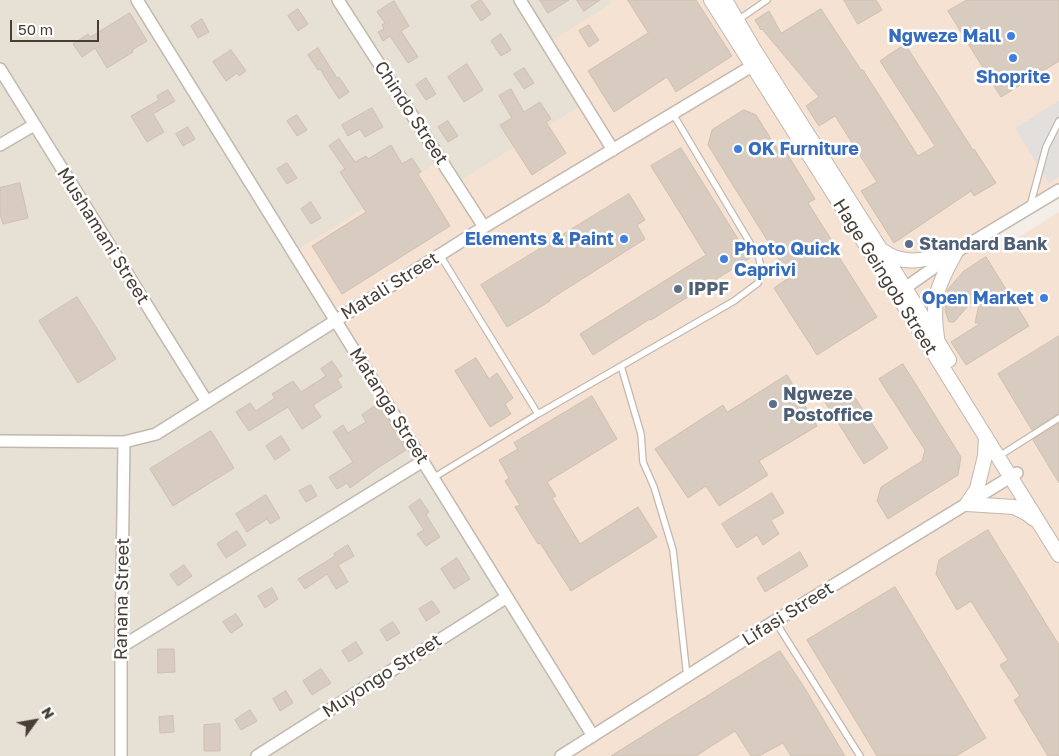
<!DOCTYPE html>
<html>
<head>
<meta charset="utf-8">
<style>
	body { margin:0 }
	#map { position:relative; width:1059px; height:756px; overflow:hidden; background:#f3eee7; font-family:"Golos Text",sans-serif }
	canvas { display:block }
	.north { position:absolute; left:10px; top:696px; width:50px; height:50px; -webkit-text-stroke:4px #fff; paint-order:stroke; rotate:58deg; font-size:14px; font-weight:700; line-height:20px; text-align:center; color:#473e36 }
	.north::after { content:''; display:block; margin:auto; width:18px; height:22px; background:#473e36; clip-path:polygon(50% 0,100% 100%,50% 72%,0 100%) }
	.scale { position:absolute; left:10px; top:20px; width:89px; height:22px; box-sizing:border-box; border:2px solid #473e36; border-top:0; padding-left:6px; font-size:15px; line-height:18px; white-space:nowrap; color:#473e36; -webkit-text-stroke:4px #fff; paint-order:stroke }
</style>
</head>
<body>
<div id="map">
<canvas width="1059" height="756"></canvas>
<div class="north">N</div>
<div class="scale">50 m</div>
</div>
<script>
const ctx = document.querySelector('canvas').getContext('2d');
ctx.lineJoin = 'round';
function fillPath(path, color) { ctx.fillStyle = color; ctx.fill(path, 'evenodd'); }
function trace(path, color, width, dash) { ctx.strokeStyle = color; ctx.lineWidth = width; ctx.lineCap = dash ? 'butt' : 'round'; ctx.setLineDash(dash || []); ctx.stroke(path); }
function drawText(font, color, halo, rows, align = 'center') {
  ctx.font = font + ' "Golos Text",sans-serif'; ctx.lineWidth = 5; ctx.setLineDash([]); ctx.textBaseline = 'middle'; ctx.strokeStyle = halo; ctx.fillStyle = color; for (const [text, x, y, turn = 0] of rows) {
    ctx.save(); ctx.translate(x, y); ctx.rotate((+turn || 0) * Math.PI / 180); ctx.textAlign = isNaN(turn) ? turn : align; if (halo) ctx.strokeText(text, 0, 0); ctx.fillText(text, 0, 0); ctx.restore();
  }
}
fillPath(new Path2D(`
	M0 0H610L612 3 584 104 456 184 593 736 561 756H0Z`), '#e7e0d5');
fillPath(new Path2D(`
	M610 0H1059V190L988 233 1000 249 1059 212V756H561L593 736 294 252 441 160 456 184 584 104 547 44 612 3Z`), '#f5e2d3');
fillPath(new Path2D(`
	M1059 101V177L1049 183 1015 128Z`), '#e2dfdc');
const building = new Path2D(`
	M480 0H481L491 14 481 21 471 6Z
	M540 0H569L548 13Z
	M577 0H600L584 11Z
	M628 0H696L732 56 676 92 667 77 614 112 588 71 648 33Z
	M844 0H876L882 10 858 24Z
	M967 0H1059V61L1001 97 948 11Z
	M394 1 409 26 401 31 418 57 408 63 390 36 383 41 378 32 384 29 382 25 385 23 377 12Z
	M298 9 308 24 298 31 288 16Z
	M821 9 861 70H863L918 156 935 146 880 61 905 44 973 150 974 149 996 183 974 196 971 191 894 243 861 191 877 182 835 116 819 126 806 106 819 97 762 29 761 30 755 20 769 11 781 33Z
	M130 13 147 41 132 50 133 52 107 68 95 48 82 57 73 44 88 34 90 37Z
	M202 19 209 32 198 38 191 26Z
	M589 25 599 40 589 47 579 31Z
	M501 34 511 50 501 56 491 41Z
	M318 48 337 78 339 77 349 92 339 99 320 69 318 70 308 55Z
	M231 50 246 71 239 76 237 73 226 81 213 62Z
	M467 64 483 90 464 102 448 77Z
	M524 68 534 83 524 89 514 74Z
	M426 78 436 94 426 100 416 85Z
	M511 89 524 112 540 102 551 119 546 122 566 153 532 175 500 125 512 118 499 96Z
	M168 90 175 101 153 114 164 132 147 142 131 116 159 100 157 96Z
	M372 108 383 127 365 137 360 129 348 136 342 125Z
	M744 110 756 115 781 155 786 152 815 199 808 203 834 244 832 246 877 317 817 355 774 288 790 277 708 145 712 130Z
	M297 115 307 130 297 136 287 121Z
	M448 121 458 136 448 142 438 127Z
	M188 127 195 139 183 146 176 134Z
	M339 139 355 162 366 156 368 159 391 145 402 164 412 158 421 172 418 174 450 226 342 294 312 246 366 212 340 172 345 169 329 146Z
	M681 148 750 258 651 320 650 319 593 355 580 334 706 255 651 166Z
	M287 163 297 178 287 184 277 169Z
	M20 183 28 218 3 224 0 214V188Z
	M629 194 645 220 637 225 645 239 549 300 550 301 507 327 481 285Z
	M311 202 321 218 311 224 301 209Z
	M986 257 1029 326 966 365 951 342 981 323H975L982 290 954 322H949L945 310 948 289 964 271Z
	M77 297 116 359 78 383 39 321Z
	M1059 336V413L1032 430 998 374Z
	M476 358 489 379 497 373 513 398 505 404 511 414 490 427 455 371Z
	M332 361 342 376 337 379 342 387 313 405 321 417 302 429 288 407 249 431 236 412 250 403 256 411 275 398 272 394 293 381 301 392 326 376 321 369Z
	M903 364 961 457 958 475 888 519 877 501 881 487 922 461 925 450 879 379Z
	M787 375 817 426 759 461 768 475 719 506 706 486 688 498 655 449 723 405 727 412Z
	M848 387 888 448 864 464 825 402Z
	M592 396 617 439 547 482 556 496 552 498 580 544 638 507 657 537 571 591 540 543 538 544 515 507 520 505 505 481 509 478 499 460 518 449 514 443Z
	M378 404 406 450 376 469 350 488 347 483 337 489 329 477 353 462 333 432 343 425 348 433 366 422 362 415Z
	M1059 424V483L1033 440Z
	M211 431 234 468 173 506 150 469Z
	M281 436 290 450 275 460 266 446Z
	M311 485 317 496 306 502 299 491Z
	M772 493 784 513 771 520 779 534 763 545 757 535 737 548 722 524Z
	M266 495 280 518 270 524 267 519 247 532 236 514Z
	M420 499 429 512 426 515 440 537 426 546 417 534 424 530 409 507Z
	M988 530 1059 645V756H1048L1014 700 1020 696 1000 665 1008 660 971 601 957 610 936 574 939 560Z
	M237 531 246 545 226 558 217 544Z
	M348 545 354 556 338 565 348 582 336 589 327 574 305 589 298 579 335 556 334 554Z
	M800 552 808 566 765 592 757 578Z
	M457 558 470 579 454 589 441 569Z
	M184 565 192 576 178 586 170 575Z
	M895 587 986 738 956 756H877L807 640Z
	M272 588 278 599 265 608 258 596Z
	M432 601 440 612 426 621 419 609Z
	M236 614 243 625 231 633 223 622Z
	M393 622 400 633 387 641 380 630Z
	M356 642 363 653 349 662 342 651Z
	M158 649H174L175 672 158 673Z
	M780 651 804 687 845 756H791L783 743 759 756H751L735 731 696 756H611L678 714Z
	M321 669 331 683 312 695 303 681Z
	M286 691 293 703 280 711 273 699Z
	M250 710 257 721 241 730 235 720Z
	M173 716 174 732 160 733 159 717Z
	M220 724V751H204V725Z`);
fillPath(building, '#d8cbc0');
trace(building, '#d0c0b0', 1);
const service = new Path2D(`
	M738 20 767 0
	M1030 206 1046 147 1059 121
	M440 255 538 414
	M621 366 641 434 643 462 654 487 673 550 687 677
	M1004 453 1059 418
	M433 478 538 414 734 301 758 283 762 273 759 258 673 114
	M775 621 860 756`);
const minor = new Path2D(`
	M137 0 593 736
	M338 0 484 227
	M520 0 613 150
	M0 69 207 402
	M0 145 34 125
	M898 293 956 252 1059 190
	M0 441 124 442 156 434 484 227 752 66 758 61
	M121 647 423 461
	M121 756V647L124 442
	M257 756 507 597
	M561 756 752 635 1017 473`);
const tertiary = new Path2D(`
	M711 0 897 294 1059 555
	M725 0 755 51 905 288 949 360
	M883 251C906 268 930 258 956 252
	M937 337C931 300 938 284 956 252
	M986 437 985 456 977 489 967 504 1014 507 1026 513 1034 519`);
trace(service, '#c2b8ad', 8);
trace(minor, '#c2b8ad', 14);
trace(tertiary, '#c2b8ad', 16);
trace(service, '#fff', 5.5);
trace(minor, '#fff', 11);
trace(tertiary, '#fff', 14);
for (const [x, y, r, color] of [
	[1011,36,5,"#3f7fe0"],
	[1013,58,5,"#3f7fe0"],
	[738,149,5,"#3f7fe0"],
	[624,239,5,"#3f7fe0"],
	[909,244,5,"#5c6f8a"],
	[724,259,5,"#3f7fe0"],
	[678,289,5,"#5c6f8a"],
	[1044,298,5,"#3f7fe0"],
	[773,404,5,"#5c6f8a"]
]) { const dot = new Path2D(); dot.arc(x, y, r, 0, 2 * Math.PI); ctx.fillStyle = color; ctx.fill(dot); trace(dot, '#fff', 2); }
drawText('bold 18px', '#366cbe', '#fff', [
	["Ngweze Mall",1001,36],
	["Shoprite",1013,77,"center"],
	["OK Furniture",748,149,"left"],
	["Elements & Paint",614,239],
	["Photo Quick",734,249,"left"],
	["Caprivi",734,270,"left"],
	["Open Market",1034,298]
], 'right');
drawText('18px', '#473e36', '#fff', [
	["Chindo Street",411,113,57],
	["Mushamani Street",103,236,58],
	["Hage Geingob Street",885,277,58],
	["Matali Street",390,286,-32],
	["Matanga Street",389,406,58],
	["Ranana Street",122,599,-89],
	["Lifasi Street",788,614,-32],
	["Muyongo Street",382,676,-33]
]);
drawText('bold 18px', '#4e5e75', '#fff', [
	["Standard Bank",919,244],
	["IPPF",688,289],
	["Ngweze",783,394],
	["Postoffice",783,415]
], 'left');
</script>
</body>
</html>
